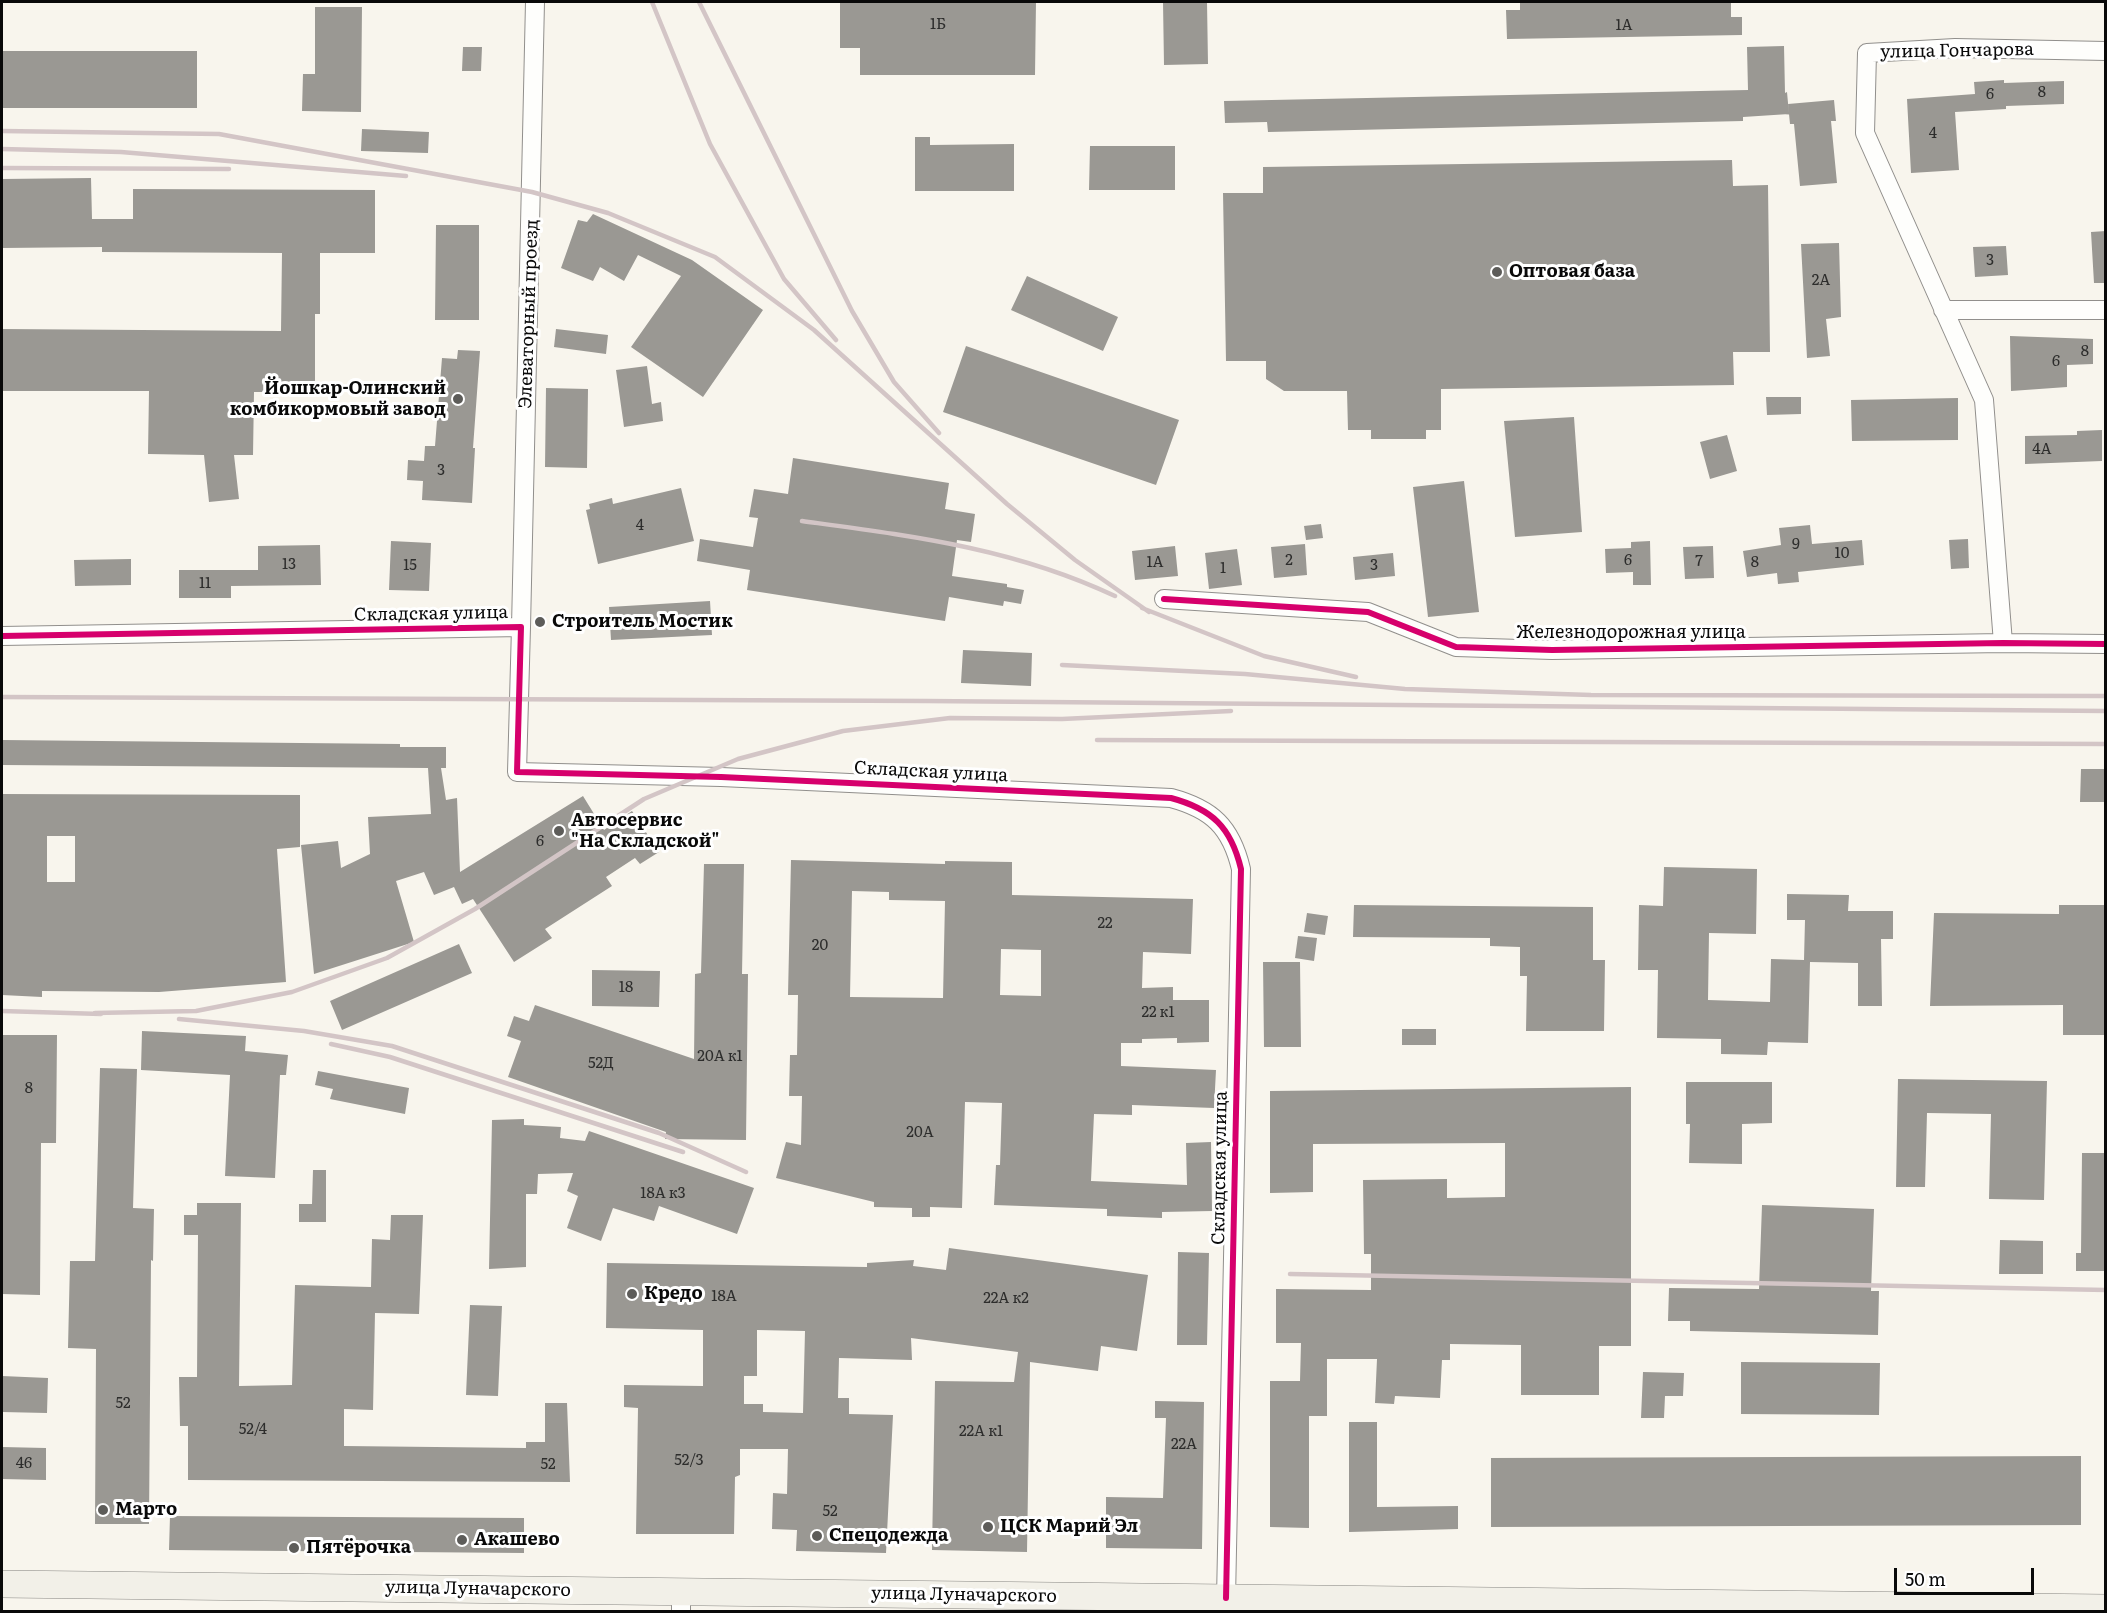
<!DOCTYPE html>
<html>
<head>
<meta charset="utf-8">
<style>
	body { margin:0 }
	#map { position:relative; width:2107px; height:1613px; overflow:hidden; background:#f8f5ed; font-family:Literata,serif }
	canvas { display:block }
	.frame { position:absolute; inset:0; border:3px solid #090909; pointer-events:none }
	.scale { position:absolute; left:1894px; top:1568px; width:140px; height:27px; box-sizing:border-box; border:3px solid #090909; border-top:0; padding-left:8px; font-size:18px; line-height:21px; white-space:nowrap; color:#090909; -webkit-text-stroke:4px #fff; paint-order:stroke }
</style>
</head>
<body>
<div id="map">
<canvas width="2107" height="1613"></canvas>
<div class="frame"></div>
<div class="scale">50 m</div>
</div>
<script>
const ctx = document.querySelector('canvas').getContext('2d');
ctx.lineJoin = 'round';
function fillPath(path, color) { ctx.fillStyle = color; ctx.fill(path, 'evenodd'); }
function trace(path, color, width, dash) { ctx.strokeStyle = color; ctx.lineWidth = width; ctx.lineCap = dash ? 'butt' : 'round'; ctx.setLineDash(dash || []); ctx.stroke(path); }
function drawText(font, color, halo, rows, align = 'center') {
  ctx.font = font + ' Literata,serif'; ctx.lineWidth = 6; ctx.setLineDash([]); ctx.textBaseline = 'middle'; ctx.strokeStyle = halo; ctx.fillStyle = color; for (const [text, x, y, turn = 0] of rows) {
    ctx.save(); ctx.translate(x, y); ctx.rotate((+turn || 0) * Math.PI / 180); ctx.textAlign = isNaN(turn) ? turn : align; if (halo) ctx.strokeText(text, 0, 0); ctx.fillText(text, 0, 0); ctx.restore();
  }
}
fillPath(new Path2D(`
	M840 2H1036L1035 75H860V48H840Z
	M1163 2H1207L1208 64 1164 65Z
	M1520 2H1731V17H1742V35L1507 39 1506 10H1520Z
	M315 7H362L361 112 302 111 303 74H315Z
	M1784 46 1785 93 1787 92 1789 114 1743 117V121L1268 132 1267 122 1225 123 1224 101 1748 90 1747 47Z
	M463 47H482L481 71H462Z
	M2 51H197V108H2Z
	M2004 80V83L2064 81V104L2006 106V109L1955 112 1959 170 1911 173 1907 99 1975 94 1974 82Z
	M1834 100 1836 121H1831L1837 183 1800 186 1794 124H1790L1788 104Z
	M362 129 429 132 428 153 361 151Z
	M915 137H930V145L1014 144V191H915Z
	M1090 146H1175V190H1089Z
	M1732 160 1733 186 1768 185 1770 352H1733L1734 385 1441 389V430H1426V439H1371V430H1348L1347 391H1284L1266 379V361H1226L1223 193H1263V167Z
	M91 178 92 219H133V189L375 190V253H320V314H315V392H254L253 455H234L239 499 209 502 204 455 148 454 149 391H2V329L281 331 282 253 102 252V247L2 248V179Z
	M593 214 692 260 763 310 703 397 631 347 681 276 638 255 624 281 600 267 593 281 561 268 578 220 587 222Z
	M436 225H479V320H435Z
	M2106 231V283H2094L2091 232Z
	M1839 243 1841 317 1826 319 1830 356 1807 358 1801 244Z
	M2006 246 2008 275 1975 277 1973 247Z
	M1027 276 1118 317 1103 351 1011 310Z
	M556 329 608 335 606 354 554 347Z
	M2010 336 2093 339V364L2067 365V387L2011 391Z
	M966 346 1179 420 1156 485 943 412Z
	M458 350 480 351 473 448H475L472 503 422 500 423 481 407 480 408 460 424 461 425 446H435L442 358 457 359Z
	M647 366 652 404 661 402 663 421 624 427 616 370Z
	M546 388 588 389 587 468 545 467Z
	M1766 397H1801V414L1767 415Z
	M1958 398V440L1852 441 1851 400Z
	M1574 417 1582 532 1515 537 1504 421Z
	M2102 430V461L2025 464V436L2077 435V431Z
	M1727 435 1737 471 1710 479 1700 442Z
	M793 458 949 483 945 509 975 514 971 542 957 540 952 576 1007 584V587L1024 590 1021 604 1004 601 1003 606 949 597 945 621 747 590 750 570 697 561 700 539 753 547 758 518 749 517 754 489 788 494Z
	M1464 481 1479 612 1428 617 1413 487Z
	M681 488 694 541 598 564 586 510 590 509 589 504 612 498 613 504Z
	M1321 524 1323 538 1306 540 1304 526Z
	M1810 525 1812 544 1862 540 1864 565 1798 572 1799 582 1778 584 1777 573 1747 577 1743 551 1781 545 1779 528Z
	M1968 539 1969 568 1951 569 1949 540Z
	M391 541 431 543 429 591 389 590Z
	M1650 541 1651 585H1633V572L1606 573 1605 549 1631 548V542Z
	M1305 544 1307 575 1274 578 1271 547Z
	M320 545 321 585 231 586V598H179V570H258V546Z
	M1175 546 1178 576 1135 580 1132 551Z
	M1713 546 1714 578 1685 579 1683 547Z
	M1237 549 1242 585 1209 589 1205 553Z
	M1393 553 1395 576 1355 580 1353 557Z
	M131 559V585L75 586 74 560Z
	M710 601 712 635 611 640 609 607Z
	M963 650 1032 653 1031 686 961 683Z
	M2 740 400 744V747H446V768H441L446 800 457 798 460 872 583 796 604 830 632 811 659 852 640 864 635 858 606 877 612 886 545 929 552 938 514 962 473 899 462 904 454 887 434 895 424 872 396 881 414 942 314 974 301 845 338 841 341 868 370 854 368 817 431 814 428 768 2 765Z
	M2081 769H2106V802H2080Z
	M2 794 300 795V847L277 849 286 982 159 992 42 991V997L2 995ZM47 836H75V882H47Z
	M791 860 945 864V861L1012 862V895L1193 899 1191 954 1143 952 1142 988 1173 987V1000H1209V1042L1177 1043V1038L1142 1039V1043H1121V1066L1216 1070 1214 1108 1132 1105V1115L1094 1114 1091 1181 1187 1185 1186 1143 1211 1142 1212 1211 1162 1212V1218L1107 1216V1209L994 1205 996 1165H1000L1002 1103 965 1102 962 1208 930 1207V1217H912V1208L874 1207V1202L776 1178 786 1142 801 1145 802 1096H789L790 1055H797L798 995H788ZM852 891 889 892V900L945 901 943 998 850 997ZM1001 949 1041 950V996L1000 995Z
	M704 864H744L742 974H748L746 1140 665 1139 666 1132 508 1077 521 1041 507 1036 514 1016 529 1021 535 1005 694 1059 695 974 701 973Z
	M1664 867 1757 869 1756 934 1709 933 1708 1000 1770 1002 1771 959 1804 960 1805 920H1787V894L1849 895 1848 911H1893V939H1881L1882 1006H1858V963L1810 962 1808 1043 1768 1042 1767 1055 1721 1054V1039L1657 1038 1658 970H1638L1639 905 1663 906Z
	M1354 905 1593 907V960H1605L1604 1031H1526L1527 976H1520V947L1490 946V938L1353 937Z
	M2059 905H2106V1035H2063V1005L1930 1006 1934 913 2059 914Z
	M1307 913 1328 916 1325 935 1304 932Z
	M1298 936 1317 938 1314 961 1295 958Z
	M459 944 472 973 342 1030 330 1001Z
	M1263 962H1300L1301 1047H1264Z
	M592 970 660 971 659 1007 592 1006Z
	M1402 1029H1436V1045H1402Z
	M142 1031 246 1036 245 1051 288 1055 286 1075H280L275 1178 225 1176 230 1075 141 1070Z
	M2 1035H57L56 1143H41L40 1295 2 1294Z
	M100 1068 137 1069 133 1208 154 1209 153 1261 151 1260 149 1524H95L96 1349 68 1348 70 1261H95Z
	M318 1071 409 1088 405 1114 330 1099 333 1089 315 1085Z
	M1898 1079 2047 1081 2044 1200 1989 1199 1991 1114 1927 1113 1925 1187H1896Z
	M1686 1082H1772V1123L1742 1124V1164L1689 1163 1690 1124H1686Z
	M1631 1087V1346H1599V1395H1521V1345L1450 1344V1360H1442L1440 1398 1395 1396 1394 1404 1375 1403 1377 1359H1327V1416H1309V1528L1270 1527V1381H1300L1301 1343H1276V1289L1371 1290V1254H1364L1363 1180 1447 1179V1198L1505 1197V1143L1313 1144V1192L1270 1193V1091Z
	M524 1119V1125L561 1127 560 1138 585 1141 589 1131 754 1188 737 1234 659 1206 654 1221 613 1208 601 1241 567 1228 578 1196 567 1191 573 1173 538 1174 537 1194H526V1267L489 1269 492 1120Z
	M2082 1153H2106V1271H2076V1253H2081Z
	M313 1170H326V1222H299V1204H312Z
	M197 1203H241L239 1386 292 1385 295 1285 371 1287 372 1239 390 1240 391 1215H423L419 1314 375 1313 373 1410 344 1409V1446L526 1448V1442H545V1403H567L570 1482 188 1480V1426H180L179 1377H197L198 1235H184V1215H197Z
	M1762 1205 1874 1209 1871 1291H1879L1878 1335 1690 1331V1321H1668L1669 1288 1759 1289Z
	M2000 1240 2043 1241V1274H1999Z
	M949 1248 1148 1275 1137 1351 1101 1346 1098 1371 1030 1362 1027 1552 932 1550 935 1381 1014 1382 1018 1352 911 1338 912 1360 839 1358 838 1398H849V1414L893 1415 886 1553 796 1551 797 1530 772 1529 773 1493 787 1494 788 1449H740V1475L735 1477 734 1534H636L638 1408 624 1407V1385L703 1386V1330L606 1328 607 1263 867 1267V1263L914 1260 913 1266 946 1270ZM757 1330 805 1331 803 1413 763 1412V1404H744V1376H757Z
	M1178 1252 1209 1253 1207 1345H1177Z
	M470 1305 502 1306 498 1396 466 1395Z
	M1741 1362 1880 1363 1879 1415 1741 1414Z
	M1643 1372 1684 1373 1683 1396H1665L1664 1418H1641Z
	M2 1376 48 1378 47 1413 2 1412Z
	M1155 1401 1204 1402 1202 1549 1106 1548V1497L1163 1498 1166 1418H1155Z
	M1349 1422H1377V1507L1458 1506V1529L1349 1532Z
	M2 1447 46 1448V1480L2 1479Z
	M2081 1456V1525L1491 1527V1458Z
	M170 1516 524 1518V1553L169 1550Z`), '#9a9893');
const street = new Path2D(`
	M1943 310H2106
	M1164 599 1368 612 1456 647 1552 650 2003 643 2106 644
	M521 627 535 2
	M2 636 521 627 517 772 721 777 1171 798C1212 809 1231 827 1241 869L1226 1598
	M2003 643 1984 400 1865 133 1867 53 1955 48 2106 51
	M681 1591V1612`);
const secondary = new Path2D(`
	M2 1584 2106 1608`);
trace(street, '#918f8c', 20);
trace(secondary, '#878682', 28);
trace(street, '#fefefc', 18);
trace(secondary, '#f2f0e8', 27);
trace(new Path2D(`
	M652 2 710 144 784 279 836 340
	M699 2 852 311 894 382 939 433
	M2 131 219 134 532 192 608 213 715 257 814 330 1007 504 1075 560 1149 612
	M2 149 121 152 406 176
	M2 168 229 169
	M802 521C912 536 1013 548 1115 596
	M1142 608 1264 656 1356 677
	M1062 665 1245 674 1405 689 1591 695 2106 696
	M2 697 926 701 2106 711
	M1097 740 2106 744
	M2 1011 101 1014
	M95 1013 196 1011 292 992 387 958 475 909 644 799 738 759 843 731 950 718 1062 719 1231 711
	M179 1019 304 1031 392 1046 659 1133 746 1172
	M331 1044 390 1057 683 1152
	M1290 1274 2106 1290`), '#d3c5c6', 4.5);
trace(new Path2D(`
	M1164 599 1368 612 1456 647 1552 650 2003 643 2106 644
	M2 636 521 627 517 772 721 777 1171 798C1212 809 1231 827 1241 869L1226 1598`), '#d6006c', 6);
for (const [x, y, r, color] of [
	[1497,272,6,"#5d5c59"],
	[458,399,6,"#5d5c59"],
	[540,622,6,"#5d5c59"],
	[559,831,6,"#5d5c59"],
	[632,1294,6,"#5d5c59"],
	[103,1510,6,"#5d5c59"],
	[988,1527,6,"#5d5c59"],
	[817,1536,6,"#5d5c59"],
	[462,1540,6,"#5d5c59"],
	[294,1548,6,"#5d5c59"]
]) { const dot = new Path2D(); dot.arc(x, y, r, 0, 2 * Math.PI); ctx.fillStyle = color; ctx.fill(dot); trace(dot, '#fff', 2); }
drawText('15px', '#2d2d2c', null, [
	["1Б",938,25],
	["1А",1624,26],
	["8",2042,93],
	["6",1990,95],
	["4",1933,134],
	["3",1990,261],
	["2А",1821,281],
	["8",2085,352],
	["6",2056,362],
	["4А",2042,450],
	["3",441,471],
	["4",640,526],
	["9",1796,545],
	["10",1842,554],
	["2",1289,561],
	["6",1628,561],
	["7",1699,562],
	["1А",1155,563],
	["8",1755,563],
	["13",289,565],
	["15",410,566],
	["3",1374,566],
	["1",1223,569],
	["11",205,584],
	["6",540,842],
	["22",1105,924],
	["20",820,946],
	["18",626,988],
	["22 к1",1158,1013],
	["20А к1",720,1057],
	["52Д",601,1064],
	["8",29,1089],
	["20А",920,1133],
	["18А к3",663,1194],
	["18А",724,1297],
	["22А к2",1006,1299],
	["52",123,1404],
	["52/4",253,1430],
	["22А к1",981,1432],
	["22А",1184,1445],
	["52/3",689,1461],
	["46",24,1464],
	["52",548,1465],
	["52",830,1512]
]);
drawText('18px', '#090909', '#fff', [
	["улица Гончарова",1957,51,-1],
	["Элеваторный проезд",529,314,-88],
	["Складская улица",431,614,-1],
	["Железнодорожная улица",1631,633],
	["Складская улица",931,772,3],
	["Складская улица",1220,1168,-89],
	["улица Луначарского",478,1589,1],
	["улица Луначарского",964,1595,1]
]);
drawText('bold 18px', '#090909', '#fff', [
	["Оптовая база",1509,272],
	["Йошкар-Олинский",446,389,"right"],
	["комбикормовый завод",446,410,"right"],
	["Строитель Мостик",552,622],
	["Автосервис",571,821],
	["\"На Складской\"",571,842],
	["Кредо",644,1294],
	["Марто",115,1510],
	["ЦСК Марий Эл",1000,1527],
	["Спецодежда",829,1536],
	["Акашево",474,1540],
	["Пятёрочка",306,1548]
], 'left');
</script>
</body>
</html>
